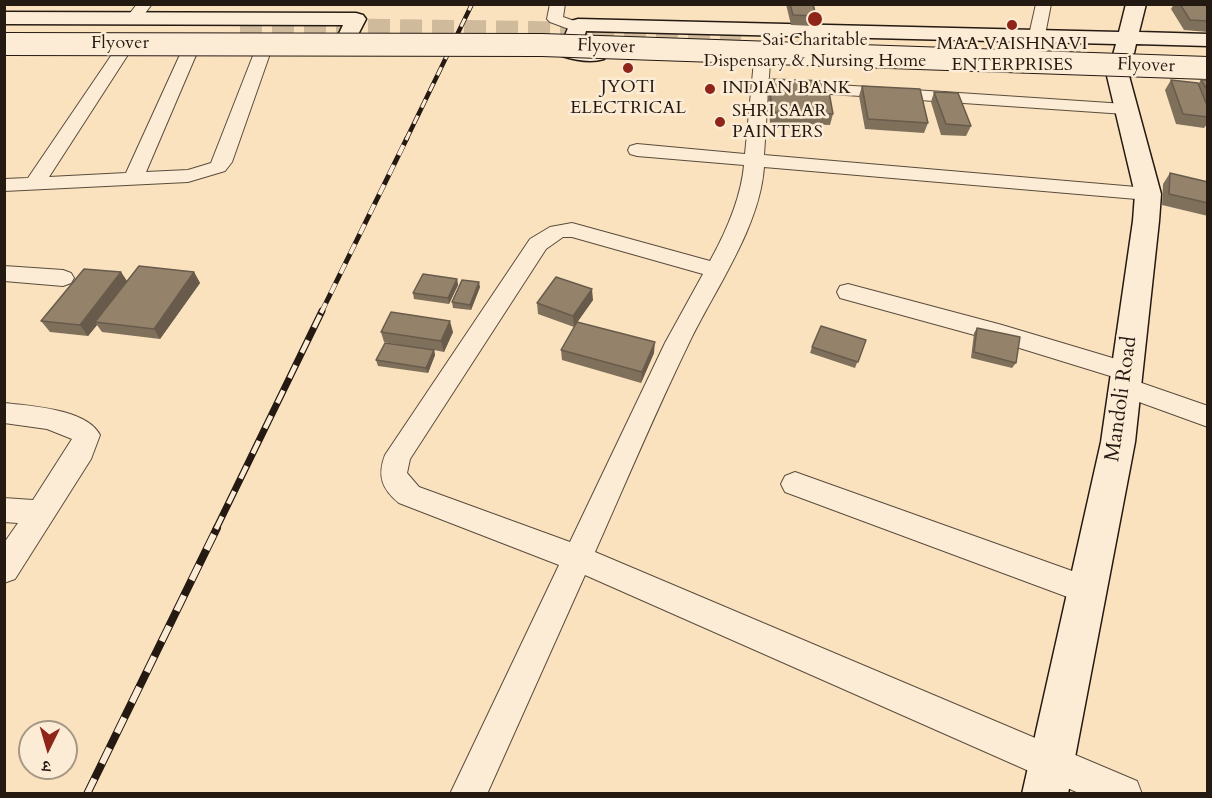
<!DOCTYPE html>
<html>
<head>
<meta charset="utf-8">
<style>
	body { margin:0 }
	#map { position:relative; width:1212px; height:798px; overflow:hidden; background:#fae2be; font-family:Cardo,"Noto Serif Devanagari",serif }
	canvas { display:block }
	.frame { position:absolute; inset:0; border:6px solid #251a12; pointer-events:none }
	.north { position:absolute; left:18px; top:720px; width:60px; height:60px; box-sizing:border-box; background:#fcecd5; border:2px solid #a69887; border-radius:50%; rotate:185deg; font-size:16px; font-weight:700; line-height:24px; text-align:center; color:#251a12 }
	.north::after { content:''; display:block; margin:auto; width:21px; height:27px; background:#8f2418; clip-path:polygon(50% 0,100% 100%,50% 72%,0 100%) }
</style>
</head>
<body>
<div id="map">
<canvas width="1212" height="798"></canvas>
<div class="frame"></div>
<div class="north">उ</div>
</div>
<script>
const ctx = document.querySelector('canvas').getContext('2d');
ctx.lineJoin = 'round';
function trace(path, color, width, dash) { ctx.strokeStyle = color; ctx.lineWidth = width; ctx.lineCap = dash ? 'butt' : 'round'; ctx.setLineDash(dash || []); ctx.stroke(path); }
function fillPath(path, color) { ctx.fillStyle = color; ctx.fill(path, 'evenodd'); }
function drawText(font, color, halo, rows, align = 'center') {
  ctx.font = font + ' Cardo,serif'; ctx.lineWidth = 5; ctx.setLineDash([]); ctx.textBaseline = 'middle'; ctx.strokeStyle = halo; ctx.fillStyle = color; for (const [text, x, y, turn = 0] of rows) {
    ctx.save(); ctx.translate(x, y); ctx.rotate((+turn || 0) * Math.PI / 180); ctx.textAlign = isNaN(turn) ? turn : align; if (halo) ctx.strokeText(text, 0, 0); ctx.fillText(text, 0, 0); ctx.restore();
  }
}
trace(new Path2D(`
	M240 28 532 32 741 39`), '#cfba9c', 22, [22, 10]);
const street = new Path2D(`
	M137 4H152L140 20H130L127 17Z
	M550 4H565L563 17 583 24 585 27 583 30 577 32 550 22 547 19Z
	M1036 4H1051L1045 35 1037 40 1029 35Z
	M191 43 199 48 146 172 188 170 211 163 256 48 264 43 272 48 232 162 225 171 188 182 4 191V179L28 178 117 47 123 45 131 50 49 177 126 173 183 48Z
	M762 56 770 61 764 155 1148 188 1155 190 1158 194 1155 198 1148 200 764 167C760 227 715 289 689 343 656 411 626 482 595 552L1137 781 1142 794H1081L585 575 487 794H450L559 565 399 503C382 489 377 476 385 455L530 239 550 227 572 223 710 261C726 232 741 198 744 165L637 156 630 154 628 150 630 146 637 144 745 154 754 61ZM563 237H572L703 274 665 343 570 542 419 487 407 473 410 459 546 249Z
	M793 82 1125 104 1131 105 1134 109 1131 113 1125 114 787 91 784 87 787 83Z
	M4 266 63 270 71 273 74 278 71 283 63 286 4 281Z
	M848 284 1002 325 1136 365 1139 372 1133 380 1208 406V427L1117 394 1113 387 1120 379 1000 342 840 298 837 292 840 286Z
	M4 403C31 406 87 409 100 435L91 459 15 579 4 583V543L18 523 4 522V498L33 500 72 439 47 429 4 423Z
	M795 472 1089 577 1100 581 1104 591 1100 601 1089 605 785 492 781 484 785 476Z`);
const secondary = new Path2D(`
	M1126 4H1146L1139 32 1208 34V46L1136 44 1129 76 1161 194 1159 221 1135 442 1068 794H1022L1101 442 1133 221 1135 194 1107 76 1116 44 586 31 581 47 604 51 608 55 604 59C591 63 575 60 562 56L558 52 571 21 578 19 1119 32Z
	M4 12 356 13 363 15 366 19 349 52 342 54 305 52 302 48 305 44 335 42 343 25 4 24Z`);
trace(street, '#5a4c3d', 2);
trace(secondary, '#251a12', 3);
fillPath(street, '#fcecd5');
fillPath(secondary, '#fcecd5');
const railFar3 = new Path2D(`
	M406 140 472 4`);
const railFar2 = new Path2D(`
	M321 313 407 138`);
const railFar1 = new Path2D(`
	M216 529 322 311`);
const rail = new Path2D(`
	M87 794 217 528`);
trace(railFar3, '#251a12', 4.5);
trace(railFar2, '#251a12', 5);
trace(railFar1, '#251a12', 7);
trace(rail, '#251a12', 8);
trace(railFar3, '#fcecd5', 3, [9]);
trace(railFar2, '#fcecd5', 4, [11]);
trace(railFar1, '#fcecd5', 4.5, [14]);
trace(rail, '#fcecd5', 6, [17]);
const secondaryBridge = new Path2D(`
	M4 44 542 45 1208 68`);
trace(secondaryBridge, '#251a12', 24, []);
trace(secondaryBridge, '#fcecd5', 22);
fillPath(new Path2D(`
	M786 4H813L816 16 814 26 791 25Z
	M1174 4H1205L1208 9V32L1184 30 1171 9Z
	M769 79 833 114 830 125 770 123 767 89Z
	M1171 80 1198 84 1201 80H1208V123L1204 128 1176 124 1165 90Z
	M862 86 928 123 924 133 865 129 859 96Z
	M934 92 971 126 966 136 941 135 931 102Z
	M1170 173 1208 182V216L1162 205 1163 184Z
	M121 272 127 281 194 272 200 283 160 339 102 332 97 325 88 336 50 332 41 321Z
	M457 279 458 285 449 304 414 299 413 293Z
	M480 287 471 310 453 308 452 302Z
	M593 300 577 322 654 353 641 383 562 360 561 350 574 327 538 314 537 303Z
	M977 328 1016 363 1012 368 971 358 974 333Z
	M381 332H453L444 352 434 350 435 355 428 373 378 366 376 360 405 346 384 342Z
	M866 340 855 368 810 353 812 347Z`), '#7f705c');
fillPath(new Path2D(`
	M121 272 128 283 95 322 97 325 88 336 80 325Z
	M194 272 200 283 160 339 154 329Z
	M457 279 458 285 449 304 448 298Z
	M479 282 480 287 471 310 470 305Z
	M592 289 593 300 574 327 573 316Z
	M450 321 453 332 444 352 441 341Z
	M655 342 654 353 641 383 642 372Z
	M434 350 435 355 428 373 426 368Z`), '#685b4b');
const building = new Path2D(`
	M790 4H813L816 16 793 15Z
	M1180 4H1205L1208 9V21L1190 20Z
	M769 79 827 81 833 114 772 112Z
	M1171 80 1198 83 1208 108V117L1183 114Z
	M1201 80H1208V91Z
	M862 86 920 89 928 123 868 119Z
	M934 92 958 93 971 126 946 124Z
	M1170 173 1208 182V203L1169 194Z
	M139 266 194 272 154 329 95 322Z
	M84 269 121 272 80 325 41 321Z
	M423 274 457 279 448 298 413 293Z
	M556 277 592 289 573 316 537 303Z
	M462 280 479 282 470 305 452 302Z
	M391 312 450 321 441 341 381 332Z
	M577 322 655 342 642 372 561 350Z
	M821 326 866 340 858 362 812 347Z
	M977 328 1020 337 1016 363 974 352Z
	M385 343 434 350 426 368 376 360Z`);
fillPath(building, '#94826b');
trace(building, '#685b4b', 1.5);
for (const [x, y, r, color] of [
	[815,19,8,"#8f2418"],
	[1012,25,6,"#8f2418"],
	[628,68,6,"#8f2418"],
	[710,89,6,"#8f2418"],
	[720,122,6,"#8f2418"]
]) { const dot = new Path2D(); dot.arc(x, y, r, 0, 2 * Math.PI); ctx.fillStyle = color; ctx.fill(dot); trace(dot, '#fcecd5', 2); }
drawText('18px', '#251a12', '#fcecd5', [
	["Sai Charitable",815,41],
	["Dispensary & Nursing Home",815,62],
	["MAA VAISHNAVI",1012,45],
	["ENTERPRISES",1012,66],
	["JYOTI",628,88],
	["ELECTRICAL",628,109],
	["INDIAN BANK",722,89,"left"],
	["SHRI SAAR",732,112,"left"],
	["PAINTERS",732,133,"left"]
]);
drawText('18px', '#251a12', '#fcecd5', [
	["Flyover",120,44],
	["Flyover",606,47,2],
	["Flyover",1146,66,2]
]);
drawText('21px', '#251a12', '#fcecd5', [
	["Mandoli Road",1122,399,-82]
]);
</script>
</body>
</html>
